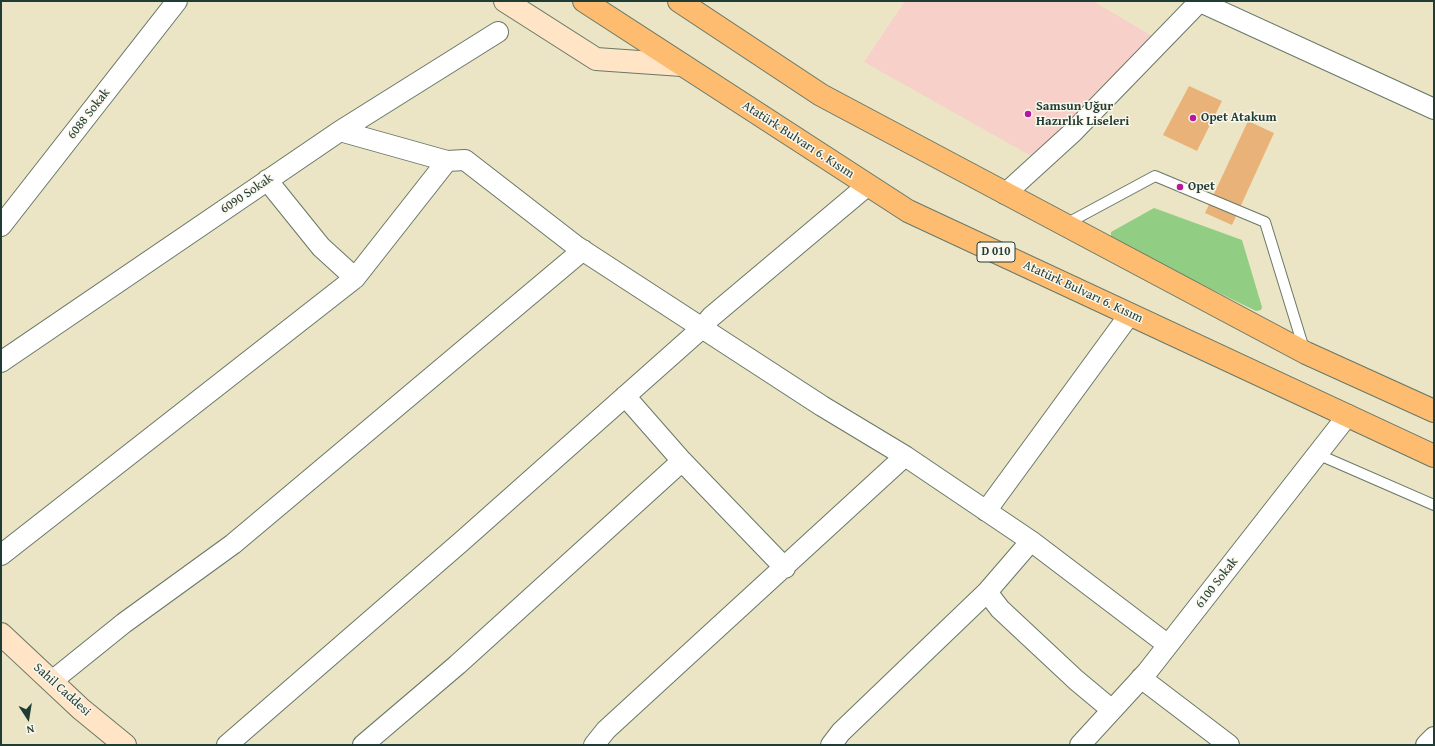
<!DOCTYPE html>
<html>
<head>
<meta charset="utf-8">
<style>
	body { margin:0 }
	#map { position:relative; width:1435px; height:746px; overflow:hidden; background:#ece5c5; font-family:"Gentium Book Plus",serif }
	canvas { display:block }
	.frame { position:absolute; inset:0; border:2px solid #1f3d34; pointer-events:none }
	.north { position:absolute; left:8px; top:698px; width:40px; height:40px; -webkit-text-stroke:3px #fbf7ec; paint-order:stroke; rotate:168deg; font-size:11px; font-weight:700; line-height:16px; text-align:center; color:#1f3d34 }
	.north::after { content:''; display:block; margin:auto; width:14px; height:18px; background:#1f3d34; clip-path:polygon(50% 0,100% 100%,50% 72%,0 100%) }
</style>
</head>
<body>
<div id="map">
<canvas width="1435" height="746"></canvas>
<div class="frame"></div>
<div class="north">N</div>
</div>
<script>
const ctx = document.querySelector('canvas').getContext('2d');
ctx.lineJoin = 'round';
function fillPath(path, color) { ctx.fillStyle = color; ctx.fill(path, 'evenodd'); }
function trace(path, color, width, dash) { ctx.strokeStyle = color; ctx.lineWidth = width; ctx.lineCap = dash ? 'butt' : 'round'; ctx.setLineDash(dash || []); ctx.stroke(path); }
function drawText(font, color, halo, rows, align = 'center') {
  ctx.font = font + ' "Gentium Book Plus",serif'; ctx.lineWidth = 3; ctx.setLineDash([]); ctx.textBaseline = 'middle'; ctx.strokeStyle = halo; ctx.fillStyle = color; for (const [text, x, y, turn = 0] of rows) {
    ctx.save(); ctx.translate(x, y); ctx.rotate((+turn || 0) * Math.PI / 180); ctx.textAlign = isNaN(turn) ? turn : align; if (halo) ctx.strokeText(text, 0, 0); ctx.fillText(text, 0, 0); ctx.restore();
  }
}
fillPath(new Path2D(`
	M905 1H1093L1167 45 1049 166 864 62Z`), '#f7d0c9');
fillPath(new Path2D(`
	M1154 208 1242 240 1262 307 1261 310 1256 311 1113 241 1111 237V232Z`), '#91ce83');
fillPath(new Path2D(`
	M1189 86 1222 101 1197 151 1163 135Z
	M1248 121 1274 133 1232 225 1205 213Z`), '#e9b278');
const lane = new Path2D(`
	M1064 225 1155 176 1265 222 1304 349
	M1317 454 1434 505`);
const street = new Path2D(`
	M1198 1 1434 109
	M340 131 447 161 465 160 576 246 822 406 905 456 1031 541 1168 645
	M267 180 321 247 355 278
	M1005 194 1073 132 1200 1
	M1 226 177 1
	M1 362 340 131 498 32
	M625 396 682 461 785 568
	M986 511 1130 314
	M1 555 355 278 447 161
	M987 592 1000 609 1076 680 1112 710
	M1141 678 1229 745
	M52 681 124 623 233 544 583 250
	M227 745 461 542 702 328 711 317 868 185
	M363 745 457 665 682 461
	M594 745 606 730 905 456
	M831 745 841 732 987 592 1031 541
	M1080 745 1147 672 1348 415
	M1426 745 1434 737`);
const secondary = new Path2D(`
	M505 1 596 59 682 65
	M1 634 81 709 125 745`);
const highway = new Path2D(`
	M584 1 908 211 1434 456
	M679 1 821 95 1306 353 1434 411`);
trace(lane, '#677867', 12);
trace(street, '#677867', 22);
trace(secondary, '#677867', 24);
trace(highway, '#677867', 24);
trace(lane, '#fff', 10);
trace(street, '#fff', 20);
trace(secondary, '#ffe4c6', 22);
trace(highway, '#febc70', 22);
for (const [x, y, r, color] of [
	[1028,114,4,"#b5179e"],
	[1193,118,4,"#b5179e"],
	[1180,187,4,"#b5179e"]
]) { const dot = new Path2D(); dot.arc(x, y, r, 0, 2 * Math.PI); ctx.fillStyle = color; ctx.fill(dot); trace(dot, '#fbf7ec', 1.5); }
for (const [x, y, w] of [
	[996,252,38]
]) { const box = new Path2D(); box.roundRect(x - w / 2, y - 10, w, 20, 3); ctx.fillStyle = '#fbf7ec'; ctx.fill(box); trace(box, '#1f3d34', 1); }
drawText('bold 12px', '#1f3d34', null, [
	["D 010",996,252]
]);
drawText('bold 13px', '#1f3d34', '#fbf7ec', [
	["Samsun Uğur",1036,107],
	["Hazırlık Liseleri",1036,122],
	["Opet Atakum",1201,118],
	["Opet",1188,187]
], 'left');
drawText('13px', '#1f3d34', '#fbf7ec', [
	["6088 Sokak",89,114,-52],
	["Atatürk Bulvarı 6. Kısım",798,140,33],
	["6090 Sokak",247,194,-34],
	["Atatürk Bulvarı 6. Kısım",1083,292,25],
	["6100 Sokak",1217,583,-52],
	["Sahil Caddesi",62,690,42]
]);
</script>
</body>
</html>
